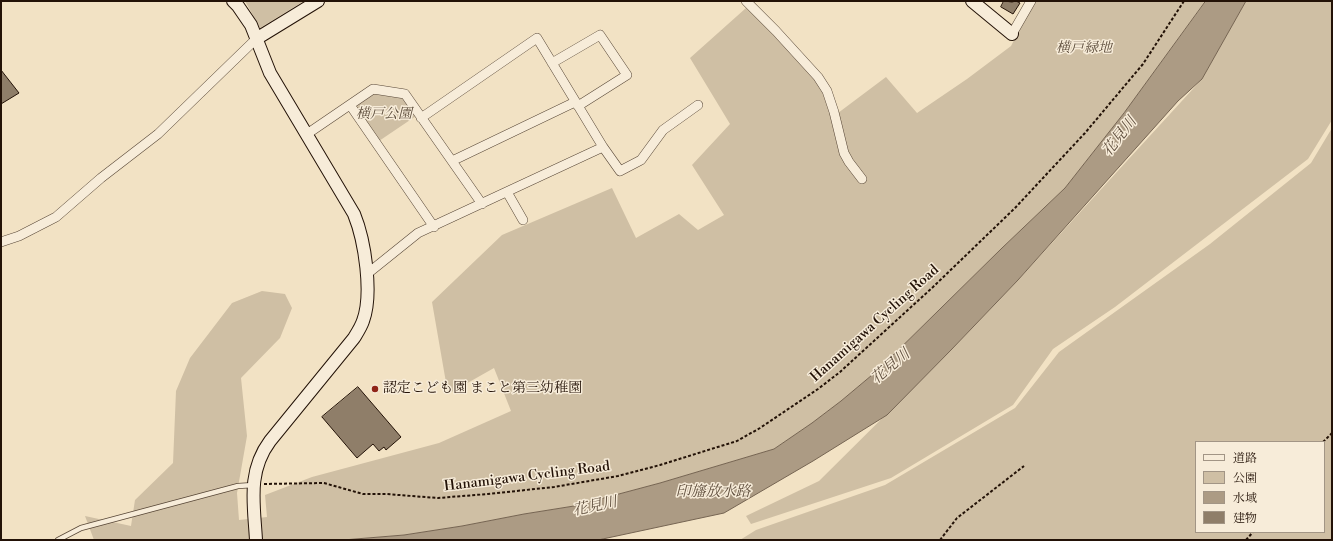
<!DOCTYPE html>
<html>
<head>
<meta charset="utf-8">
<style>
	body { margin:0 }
	#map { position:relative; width:1333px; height:541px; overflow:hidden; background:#f2e2c4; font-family:"Libre Bodoni","Noto Serif JP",serif }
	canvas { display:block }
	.frame { position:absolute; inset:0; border:2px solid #231207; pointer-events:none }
	.legend { position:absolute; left:1195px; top:441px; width:130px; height:92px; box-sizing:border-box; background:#f7ecd9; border:1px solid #a29585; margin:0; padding:5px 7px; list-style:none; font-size:12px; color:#231207 }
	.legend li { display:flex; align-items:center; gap:8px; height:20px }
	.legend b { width:20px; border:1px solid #a29585 }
</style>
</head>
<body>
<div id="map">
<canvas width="1333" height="541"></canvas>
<div class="frame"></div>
<ul class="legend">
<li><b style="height:5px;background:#f7ecd9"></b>道路</li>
<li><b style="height:11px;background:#cfbfa4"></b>公園</li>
<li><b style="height:11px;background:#ac9b84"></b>水域</li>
<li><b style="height:11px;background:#8f7e69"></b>建物</li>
</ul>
</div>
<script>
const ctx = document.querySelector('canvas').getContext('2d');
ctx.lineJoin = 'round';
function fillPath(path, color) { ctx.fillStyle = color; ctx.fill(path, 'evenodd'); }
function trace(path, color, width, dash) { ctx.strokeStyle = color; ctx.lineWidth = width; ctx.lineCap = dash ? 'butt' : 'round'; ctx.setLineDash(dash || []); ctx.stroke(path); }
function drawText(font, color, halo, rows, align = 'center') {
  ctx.font = font + ' "Libre Bodoni","Noto Serif JP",serif'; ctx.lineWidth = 3; ctx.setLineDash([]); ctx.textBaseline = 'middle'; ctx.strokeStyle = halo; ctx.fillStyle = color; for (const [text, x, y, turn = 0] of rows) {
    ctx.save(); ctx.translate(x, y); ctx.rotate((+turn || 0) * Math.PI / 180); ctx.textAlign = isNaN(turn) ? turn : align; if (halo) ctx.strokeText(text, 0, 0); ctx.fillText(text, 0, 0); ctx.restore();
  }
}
fillPath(new Path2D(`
	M245 1H304L260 28Z
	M1034 1H1206L1124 113 1065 188 1002 248 878 370 841 401 812 423 774 449 660 483 574 506 524 514 462 526 404 535 343 540H94L85 516 131 526 135 500 173 463 176 391 190 358 232 303 262 291 285 294 292 308 280 338 241 378 247 436 237 493 239 520 267 517 265 495 312 477 439 443 511 411 494 368 448 394 432 302 502 235 612 188 636 238 679 214 698 230 724 215 692 165 730 124 690 58 746 8 806 62 838 113 886 77 917 113 967 79 1011 46Z
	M1246 1H1332V120L1308 159 1115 307 1053 349 1013 405 891 478 751 524 746 516 819 481 951 350 1018 280 1202 79Z
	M371 93 403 98 416 116 379 141 357 109 358 102Z
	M1332 128V540H740L756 530 885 485 1015 408 1059 352 1210 244 1311 163ZM1196 442H1324V532H1196Z`), '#cfbfa4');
const water = new Path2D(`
	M1206 1H1246L1202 79 1178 101 1018 280 951 350 887 415 813 461 724 513 598 540H343L404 535 462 526 524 514 574 506 660 483 774 449 812 423 841 401 878 370 1002 248 1065 188 1124 113Z`);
fillPath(water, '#ac9b84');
trace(water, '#756452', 1);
const building = new Path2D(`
	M1004 1 1012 2 1016 1 1020 3 1013 14 1001 7Z
	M1 70 19 93 1 104Z
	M358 387 401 437 386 450 384 447 379 451 373 444 357 458 322 417Z`);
fillPath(building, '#8f7e69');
trace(building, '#231207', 1);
const lane = new Path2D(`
	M58 540 81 528 223 490 238 486 254 485`);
const street = new Path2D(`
	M746 1 776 31 818 77 827 91 834 112 844 153 849 162 862 179
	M1012 34 1031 1
	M552 63 600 35 627 75 578 106
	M350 105 434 227
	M421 118 537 38 603 147 620 171 641 160 663 130 698 105
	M307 134 373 89 405 94 482 204
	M452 161 575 102
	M507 192 523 220
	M1 242 19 236 56 217 101 178 158 134 256 39
	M367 274 418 233 603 147`);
const secondary = new Path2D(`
	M233 1 238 6 251 25 270 73 354 214C365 241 373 294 363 321 361 327 357 333 354 338L270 441C247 472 254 504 256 540
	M972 1 1012 34
	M256 39 318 1`);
trace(lane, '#574636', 6);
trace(street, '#574636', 10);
trace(secondary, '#231207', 14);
trace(new Path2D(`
	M1323 442 1332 433
	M264 484 324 483 363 494H386L438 498 488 494 554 487 618 476 660 465 737 441 760 428 818 389 840 372 933 287 1015 208 1085 133 1127 83 1143 64 1184 1
	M940 540 957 518 1024 466
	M1246 540 1253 532`), '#231207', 2, [3, 2]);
trace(lane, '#f7ecd9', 4.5);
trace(street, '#f7ecd9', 9);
trace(secondary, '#f7ecd9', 12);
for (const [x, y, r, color] of [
	[375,389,4,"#8f2418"]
]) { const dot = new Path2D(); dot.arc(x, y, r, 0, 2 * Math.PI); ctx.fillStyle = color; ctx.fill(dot); trace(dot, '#f7ecd9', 1.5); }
drawText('italic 14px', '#5f4f3e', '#f7ecd9', [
	["横戸緑地",1084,49],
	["横戸公園",384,115]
]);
drawText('14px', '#231207', '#f7ecd9', [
	["Hanamigawa Cycling Road",875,324,-42],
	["Hanamigawa Cycling Road",527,477,-7]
]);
drawText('14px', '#231207', '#f7ecd9', [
	["認定こども園 まこと第三幼稚園",383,389]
], 'left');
drawText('italic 15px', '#61503f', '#f7ecd9', [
	["花見川",1120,137,-52],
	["花見川",891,367,-40],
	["印旛放水路",713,492],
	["花見川",595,507,-12]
]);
</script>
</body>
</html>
